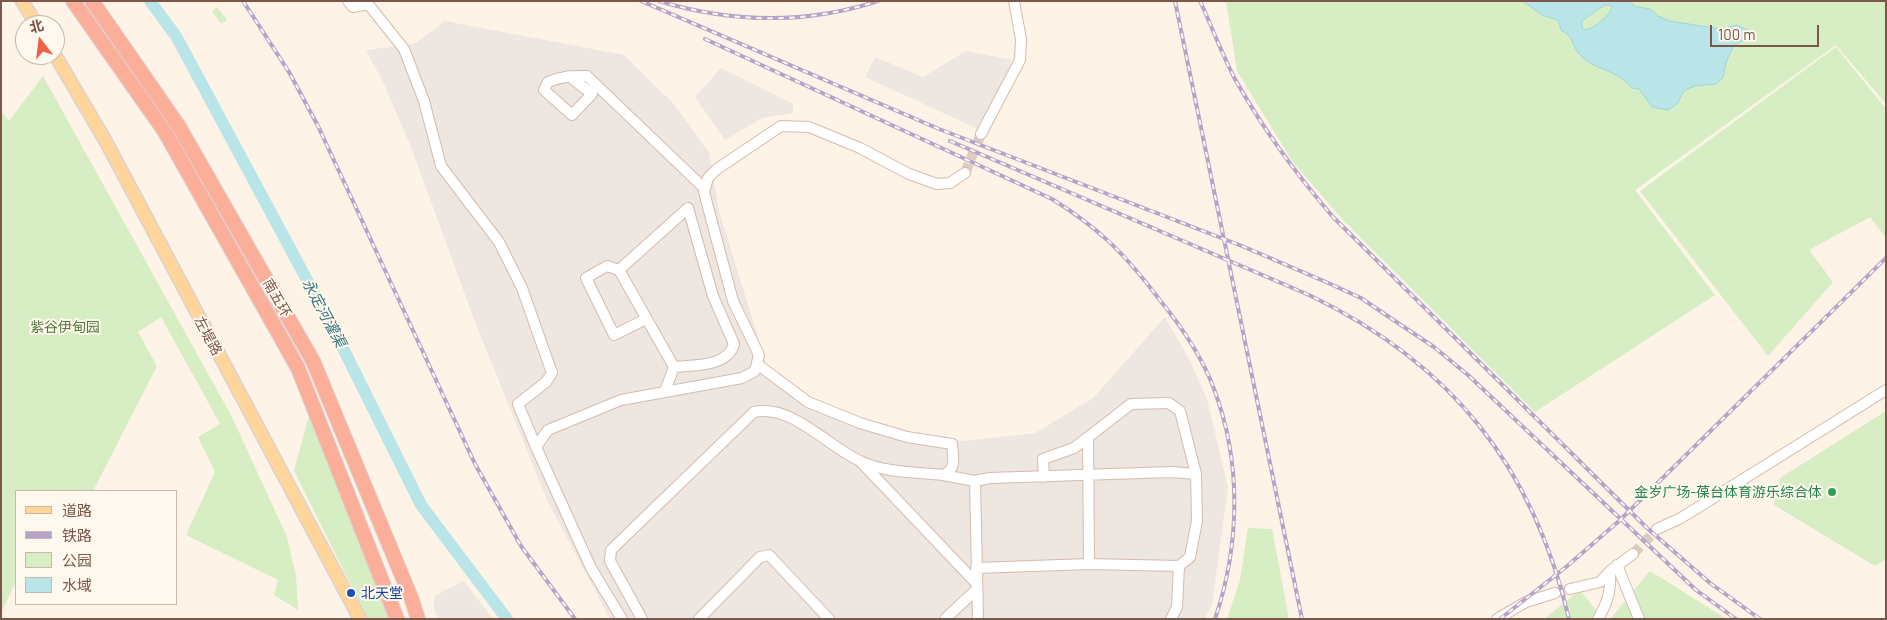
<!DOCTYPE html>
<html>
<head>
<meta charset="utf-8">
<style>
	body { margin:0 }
	#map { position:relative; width:1887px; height:620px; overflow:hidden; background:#fef3e7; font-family:Barlow,"Noto Sans SC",sans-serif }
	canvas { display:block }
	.frame { position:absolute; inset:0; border:2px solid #7a5749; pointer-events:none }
	.legend { position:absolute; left:15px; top:490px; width:162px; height:115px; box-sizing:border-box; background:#fff8ee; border:1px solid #cab8ac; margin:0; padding:6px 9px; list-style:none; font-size:15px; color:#7a5749 }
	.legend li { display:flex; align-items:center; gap:10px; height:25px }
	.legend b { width:25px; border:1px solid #cab8ac }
	.north { position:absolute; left:15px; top:15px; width:50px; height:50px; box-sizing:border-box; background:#fff8ee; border:1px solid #cab8ac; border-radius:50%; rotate:345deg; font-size:14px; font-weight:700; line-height:20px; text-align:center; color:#7a5749 }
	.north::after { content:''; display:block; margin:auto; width:18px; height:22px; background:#ef6145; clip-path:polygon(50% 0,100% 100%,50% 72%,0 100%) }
	.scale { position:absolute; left:1710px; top:25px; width:109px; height:22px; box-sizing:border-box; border:2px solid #7a5749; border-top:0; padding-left:6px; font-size:15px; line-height:18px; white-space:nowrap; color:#7a5749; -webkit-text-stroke:4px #fff8ee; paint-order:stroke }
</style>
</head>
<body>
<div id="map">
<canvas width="1887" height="620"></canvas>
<div class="frame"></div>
<ul class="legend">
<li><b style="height:6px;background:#ffd59c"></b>道路</li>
<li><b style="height:6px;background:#b6a3c9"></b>铁路</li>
<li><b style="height:14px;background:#d7edc4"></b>公园</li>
<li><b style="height:14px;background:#b9e5e9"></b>水域</li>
</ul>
<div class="north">北</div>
<div class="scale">100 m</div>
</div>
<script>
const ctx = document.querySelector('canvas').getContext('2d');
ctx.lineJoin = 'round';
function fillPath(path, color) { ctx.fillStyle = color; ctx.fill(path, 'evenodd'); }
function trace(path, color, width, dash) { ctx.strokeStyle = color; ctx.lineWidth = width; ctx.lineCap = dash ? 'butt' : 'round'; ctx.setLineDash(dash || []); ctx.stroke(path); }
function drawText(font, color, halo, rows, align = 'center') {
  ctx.font = font + ' Barlow,"Noto Sans SC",sans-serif'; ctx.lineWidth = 4; ctx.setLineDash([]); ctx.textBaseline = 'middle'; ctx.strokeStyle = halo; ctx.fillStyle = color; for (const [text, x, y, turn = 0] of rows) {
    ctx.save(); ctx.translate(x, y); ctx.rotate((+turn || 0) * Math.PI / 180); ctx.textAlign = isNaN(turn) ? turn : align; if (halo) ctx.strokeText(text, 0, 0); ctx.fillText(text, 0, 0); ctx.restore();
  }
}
fillPath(new Path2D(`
	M445 21 624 55 673 103 709 152 719 211 766 363 771 370 816 403 861 420 913 436 965 441 1035 433 1093 398 1165 317 1189 359 1207 399 1228 487 1212 604 1205 619H610L547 500 475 322 411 147 384 84 366 50 414 44Z
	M966 51 1012 60 1001 88 978 129 865 77 875 57 923 77Z
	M721 68 793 104V113L762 118 725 140 695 97Z
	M464 581 493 619H438L434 608V596Z`), '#eee6e1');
fillPath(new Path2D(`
	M1226 1H1886V104L1836 45 1635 190 1715 295 1535 412 1341 218 1292 161 1237 71Z
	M217 7 227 20 221 24 212 11Z
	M1836 47 1886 109V238L1870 217 1809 250 1833 282 1768 356 1640 191Z
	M43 76 232 417 287 537 296 576 298 610 274 595 278 580 186 535 215 472 198 437 220 424 161 317 138 332 157 366 93 491H16V581L1 613V111L9 121Z
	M1886 411V559L1875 566 1774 505 1780 478Z
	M309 415 389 619H368L294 471Z
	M1248 528 1272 529 1289 619H1227L1240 580Z
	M1650 571 1727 619H1610Z
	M1580 590 1603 619H1544Z`), '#d7edc4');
const water = new Path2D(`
	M1523 1H1631L1633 6 1650 9 1658 16 1669 21 1721 29 1737 25 1749 31 1746 39 1734 45 1726 62 1723 78 1716 84 1694 86 1684 91 1677 104 1668 110 1652 107 1639 89 1632 88C1618 69 1594 71 1579 54 1571 44 1575 38 1561 30L1558 20 1542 15ZM1605 5H1610L1612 7C1609 17 1595 27 1586 30L1582 28V21Z`);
fillPath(water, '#b9e5e9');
trace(water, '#9fd6dc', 1);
trace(new Path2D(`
	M150 1 176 36 335 332 421 505 507 619`), '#b9e5e9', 12);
trace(new Path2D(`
	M965 173 981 134
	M1633 554 1657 529
	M1555 593 1570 589`), '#ddccc0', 10, [10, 5]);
const minor = new Path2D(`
	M348 1 353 7 368 4 404 49 424 101 441 166 499 242 522 288 552 373 546 382 518 404 536 447
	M569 76 592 94 572 115 544 90 548 82C562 76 572 76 587 76L705 189
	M981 134 1020 60 1021 39 1014 1
	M619 270 688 208 713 296 734 344C728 367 693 365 674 367
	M646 319 614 335 586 278 607 266 619 270 674 367 665 391
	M1088 437 1089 564
	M860 461 977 584
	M943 475 975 481 978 619
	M1044 477 1043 459 1074 448 1131 404 1169 403 1180 411 1196 474
	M975 481 990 478 1171 472 1196 474 1197 521 1190 557 1179 566 1177 607 1171 619
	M1657 529 1681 518 1886 390
	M1617 565 1639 619
	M976 568 1089 564 1179 566
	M1570 589 1600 582 1610 571 1633 554
	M622 619 591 568 536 447 548 430 621 400 742 378 755 371 759 355 733 301 704 192 708 178 717 169 781 126 809 127 860 148 909 174 937 184 950 183 965 173
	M642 619 610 561 611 550 754 412C792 404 827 446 860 461 885 473 916 472 943 475 957 469 953 458 952 444L907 437 860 423 808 402 757 364
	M699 619 760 557 769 555 829 619
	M945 619 977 589
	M1497 619 1526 602 1555 593
	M1598 619C1608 602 1611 591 1610 571`);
const major = new Path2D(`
	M22 1 37 25
	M55 55 105 140 360 619`);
const highway = new Path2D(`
	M73 1 165 132 298 368 397 619
	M92 1 178 125 313 361 412 600 418 619`);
trace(minor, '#d3bcae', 12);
trace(major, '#dcd3d0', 15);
trace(highway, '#dcd3d0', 16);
trace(minor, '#fff', 10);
trace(major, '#ffd59c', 12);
trace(highway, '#fbae9a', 14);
const rail = new Path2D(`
	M243 1 289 72 318 126 475 464 521 546 575 619
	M641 1 939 129 1242 246 1326 282 1361 298 1398 323 1434 347 1468 375 1696 590 1736 619
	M659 1C732 23 804 25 878 1
	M1175 1 1302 619
	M1200 1C1212 27 1222 54 1235 79 1263 129 1296 174 1333 217L1647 528 1710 583 1760 619
	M705 39 1052 199C1099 228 1126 255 1159 299 1181 326 1202 356 1214 389 1242 463 1240 545 1215 619
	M950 141 1309 295C1451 363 1533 466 1569 619
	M1500 619 1566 567 1619 521 1886 258`);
trace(rail, '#b6a3c9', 4);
trace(rail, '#fff8ee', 2, [5.5]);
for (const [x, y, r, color] of [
	[1832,492,5,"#2e9e5b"],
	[351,593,5,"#1a4fb4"]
]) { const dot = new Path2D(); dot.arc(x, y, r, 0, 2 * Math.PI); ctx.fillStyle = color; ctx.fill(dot); trace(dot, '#fff8ee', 2); }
drawText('14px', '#7a5749', '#fff8ee', [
	["南五环",277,298,60],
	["左堤路",208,336,62]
]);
drawText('14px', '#527a3d', '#fff8ee', [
	["紫谷伊甸园",65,327]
]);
drawText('14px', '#27864d', '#fff8ee', [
	["金岁广场-葆台体育游乐综合体",1822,492]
], 'right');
drawText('14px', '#164399', '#fff8ee', [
	["北天堂",361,593]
], 'left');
drawText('italic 15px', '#3b787f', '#fff8ee', [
	["永定河灌渠",324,313,62]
]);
</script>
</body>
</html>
